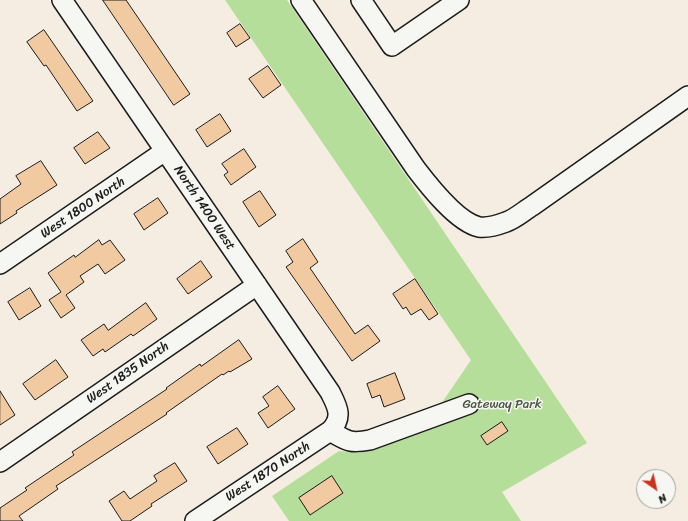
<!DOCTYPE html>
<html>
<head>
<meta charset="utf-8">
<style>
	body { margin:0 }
	#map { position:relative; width:688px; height:521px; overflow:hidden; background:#f5ede2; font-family:Sriracha,sans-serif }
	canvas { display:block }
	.north { position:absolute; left:636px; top:469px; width:40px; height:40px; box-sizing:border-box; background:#f6f6f2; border:1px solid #9f9f9c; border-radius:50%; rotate:146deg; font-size:11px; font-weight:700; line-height:16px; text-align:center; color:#1c1c1c }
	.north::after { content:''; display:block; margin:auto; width:14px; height:18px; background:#c8321e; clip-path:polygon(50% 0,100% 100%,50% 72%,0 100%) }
</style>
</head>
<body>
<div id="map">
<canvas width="688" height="521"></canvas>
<div class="north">N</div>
</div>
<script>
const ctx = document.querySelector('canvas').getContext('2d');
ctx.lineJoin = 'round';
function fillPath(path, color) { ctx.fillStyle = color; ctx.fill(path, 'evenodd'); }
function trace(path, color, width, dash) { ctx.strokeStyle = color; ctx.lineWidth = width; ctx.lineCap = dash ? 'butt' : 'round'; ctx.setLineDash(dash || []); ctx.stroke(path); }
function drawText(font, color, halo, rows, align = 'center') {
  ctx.font = font + ' Sriracha,sans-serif'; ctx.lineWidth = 3; ctx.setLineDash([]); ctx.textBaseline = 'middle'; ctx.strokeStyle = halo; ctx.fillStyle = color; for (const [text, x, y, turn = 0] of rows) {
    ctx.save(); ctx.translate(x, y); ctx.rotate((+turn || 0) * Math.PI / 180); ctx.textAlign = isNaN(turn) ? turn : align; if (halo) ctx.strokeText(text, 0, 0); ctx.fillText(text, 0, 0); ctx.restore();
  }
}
fillPath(new Path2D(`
	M225 0H287L587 443 502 492 521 521H289L272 496 339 451 359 453 451 419 441 404 471 360Z`), '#b5de9b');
const building = new Path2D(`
	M103 0H126L190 94 174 105Z
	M240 24 250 38 236 47 227 33Z
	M44 30 93 101 77 111 46 65 44 66 27 42Z
	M268 66 281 85 263 98 249 79Z
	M220 114 231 131 207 147 196 130Z
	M98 132 110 148 85 164 74 148Z
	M244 149 256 167 231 185 224 175 228 172 222 164Z
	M41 161 57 185 16 211 17 213 0 224V199L21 184 16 176Z
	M260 191 276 215 259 227 243 202Z
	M158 198 168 213 144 230 134 214Z
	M303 239 318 262 310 268 355 334 368 325 380 341 352 361 286 267 293 262 286 251Z
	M99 240 102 245 110 240 125 260 105 274 98 264 80 276 84 282 66 295 75 308 61 318 49 300 61 292 48 273 74 255 75 257Z
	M201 261 212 277 188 294 177 279Z
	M415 279 438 314 429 320 421 309 411 315 406 307 403 309 393 294Z
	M30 288 41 306 19 320 8 302Z
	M146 303 157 319 133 336 131 334 105 352 103 349 93 356 81 340 104 324 108 330Z
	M239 340 252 359 230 372 229 371 223 375 222 374 166 413 167 414 56 486 58 489 19 516 23 521H0V508L27 490 25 488 74 455 72 452 167 389 166 388 200 364 201 366Z
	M56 360 68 377 35 400 23 384Z
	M395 373 405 399 384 407 380 395 372 398 367 384Z
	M278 386 295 409 268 428 258 413 269 406 263 397Z
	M0 391 15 415 0 425Z
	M502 422 508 431 487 445 481 436Z
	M237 428 248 444 218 464 207 447Z
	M175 463 187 481 151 504 152 506 130 521H122L109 501 124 491 130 499 157 481 154 476Z
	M332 476 343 493 310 515 299 498Z`);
fillPath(building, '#f1caa1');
trace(building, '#1c1c1c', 1);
const minor = new Path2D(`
	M62 0 330 392C337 406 344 417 330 431L195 521
	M301 0 416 169C429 186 457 222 479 227 486 228 498 225 506 222 515 219 524 211 532 206L688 96
	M361 0 392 46 459 0
	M0 264 165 151
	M330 431C347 441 350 444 370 440L469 404
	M0 462 257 285`);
trace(minor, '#1c1c1c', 22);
trace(minor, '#f6f6f2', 19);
drawText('13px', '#1c1c1c', '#f6f6f2', [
	["West 1800 North",83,208,-34],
	["North 1400 West",204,208,56],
	["West 1835 North",128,373,-35],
	["West 1870 North",268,472,-33]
]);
drawText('13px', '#4a5642', '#f6f6f2', [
	["Gateway Park",502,405]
]);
</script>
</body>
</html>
